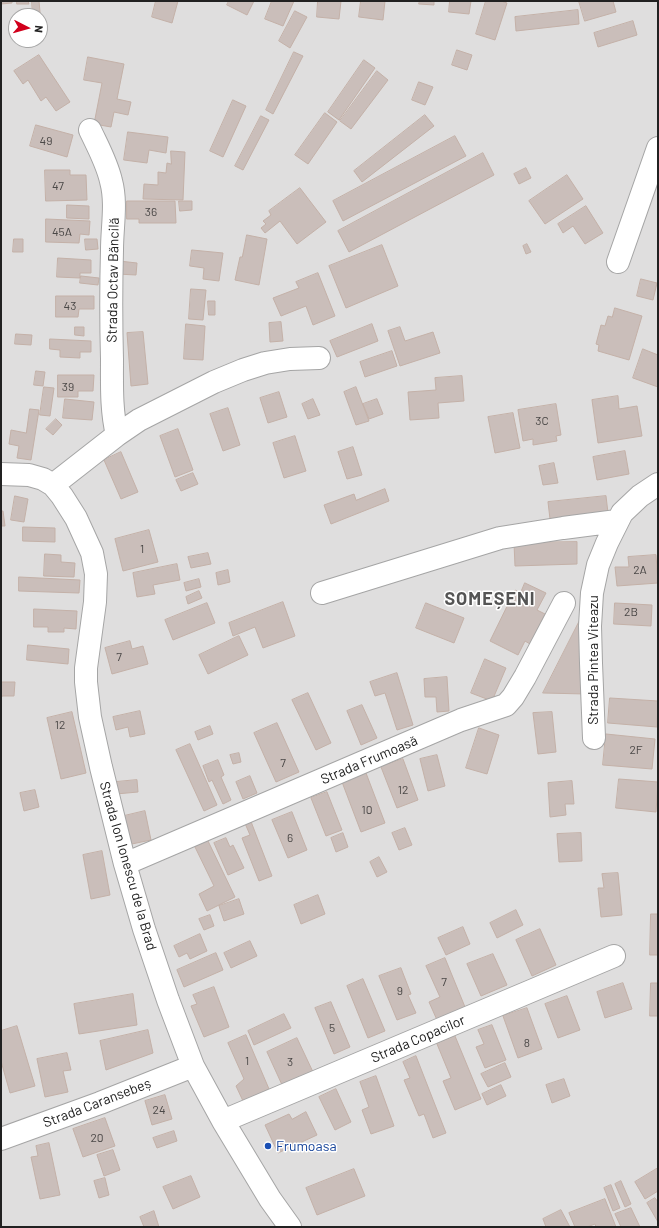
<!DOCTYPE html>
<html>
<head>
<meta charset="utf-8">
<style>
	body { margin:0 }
	#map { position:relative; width:659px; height:1228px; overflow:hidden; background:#f1ede7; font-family:Barlow,sans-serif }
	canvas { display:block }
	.frame { position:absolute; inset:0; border:2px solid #212121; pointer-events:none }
	.north { position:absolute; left:8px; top:8px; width:40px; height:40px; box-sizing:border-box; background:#fff; border:1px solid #a6a6a6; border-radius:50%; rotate:96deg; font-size:11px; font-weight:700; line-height:16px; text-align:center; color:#212121 }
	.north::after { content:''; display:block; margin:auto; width:14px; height:18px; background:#d1001c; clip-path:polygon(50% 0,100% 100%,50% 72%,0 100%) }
</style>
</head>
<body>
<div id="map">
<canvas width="659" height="1228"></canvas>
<div class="frame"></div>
<div class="north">N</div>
</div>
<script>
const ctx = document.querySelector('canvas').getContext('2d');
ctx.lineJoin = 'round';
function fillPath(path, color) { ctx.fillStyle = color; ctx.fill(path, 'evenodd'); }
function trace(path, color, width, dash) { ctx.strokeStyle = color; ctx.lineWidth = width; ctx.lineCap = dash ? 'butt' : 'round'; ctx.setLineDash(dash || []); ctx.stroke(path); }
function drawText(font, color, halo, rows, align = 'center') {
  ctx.font = font + ' Barlow,sans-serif'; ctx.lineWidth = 3; ctx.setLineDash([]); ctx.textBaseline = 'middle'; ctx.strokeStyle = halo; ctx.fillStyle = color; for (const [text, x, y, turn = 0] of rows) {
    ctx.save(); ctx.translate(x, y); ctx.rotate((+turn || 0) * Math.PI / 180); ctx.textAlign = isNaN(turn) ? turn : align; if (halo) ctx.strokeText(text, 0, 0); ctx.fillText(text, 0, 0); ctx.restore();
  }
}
fillPath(new Path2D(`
	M1 1H658V1227H1ZM16 16H40V40H16Z`), '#dfdede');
const building = new Path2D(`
	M1 1H12V3L1 4Z
	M17 1H28L29 4H17Z
	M32 1H39L41 23 40 16H33Z
	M156 1H178L172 23 152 17Z
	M229 1H254L247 15 227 5Z
	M272 1H294L283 26 265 19Z
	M318 1H341L339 19 317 17Z
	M361 1H385L383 20 359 17Z
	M420 1H434V5L419 4Z
	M450 1H471L469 14 449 12Z
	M486 1H501L507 3 495 40 476 34Z
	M579 1H613L616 12 585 21Z
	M578 10 579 24 516 31 515 17Z
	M295 11 307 17 290 48 279 41Z
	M633 21 637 35 598 47 594 33Z
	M457 50 472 55 467 70 452 65Z
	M294 52 303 56 273 114 266 110Z
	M39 55 70 102 56 111 46 97 41 101 28 80 23 84 14 71Z
	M88 57 124 64 117 99 131 102 128 115 114 112 111 127 94 124 102 83 84 80Z
	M364 60 375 68 339 120 328 112Z
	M377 71 388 80 351 129 340 121Z
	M419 82 433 87 425 105 412 100Z
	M233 100 246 106 223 157 210 151Z
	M325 113 337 122 308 164 295 155Z
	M425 115 434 126 362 182 354 171Z
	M261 116 269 120 243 170 235 166Z
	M36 125 73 135 67 157 30 146Z
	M128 132 168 137 166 153 149 150 147 163 124 160Z
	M455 136 466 156 343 221 333 201Z
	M171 151 185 152 183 200 143 199 144 184 158 185V172L166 173 167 163 171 164Z
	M483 153 494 175 349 252 338 231Z
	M526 168 531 178 519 184 514 174Z
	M45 170H70V175H86L87 200 46 201Z
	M567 175 583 199 545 224 529 201Z
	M300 188 326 222 297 244 280 221 265 233 261 228 266 224 263 221 271 215 269 211Z
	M127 201H175L176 223H139V219H127Z
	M179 201H192V210L180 211Z
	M67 205 89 206V219L67 218Z
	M586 206 603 233 585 244 573 226 563 233 558 224Z
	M46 219 90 221 89 235 80 234 79 243 46 242Z
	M247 235 267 239 259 285 235 280 240 257H242Z
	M14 239H23V252H13Z
	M85 239H97L98 249 86 250Z
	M527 244 531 252 526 254 523 246Z
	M382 245 398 286 346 308 329 266Z
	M192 250 223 253 219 281 203 279 204 268 190 266Z
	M58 258 91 260V273H80V278L57 277Z
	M119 261 137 263 136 275 117 274Z
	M318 273 335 316 313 325 306 306 281 316 273 298 299 288 296 282Z
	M81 276 99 278 98 285 80 283Z
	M641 279 657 283 653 300 637 296Z
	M191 289 206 290 203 320 189 319Z
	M56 296H94V309H79L78 317H56Z
	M208 301H215V315H209Z
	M615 308 642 316 629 360 598 351 599 345 596 344 601 325 605 326 608 316 612 317Z
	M281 322 283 341 270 342 269 323Z
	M186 324 205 326 203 360 184 359Z
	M372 324 378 341 337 357 330 341Z
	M75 327H84V336L75 335Z
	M400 327 405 341 433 332 440 353 400 366 388 331Z
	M143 332 148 384 131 386 127 333Z
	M16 334 32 335 31 345 15 344Z
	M50 339 91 341V352H80V358L60 357V350L50 349Z
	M643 349 658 355V387L633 378Z
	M392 351 397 366 365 377 360 362Z
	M36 371 45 372 43 386 34 385Z
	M58 375H94L93 391H78V397H58Z
	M462 376 464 401 438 403 439 418 410 420 408 392 436 390 435 378Z
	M44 387 54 388 50 416 40 415Z
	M356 387 369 421 356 425 344 392Z
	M279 392 287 417 268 423 260 398Z
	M618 396 619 409 637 406 642 436 598 443 592 400Z
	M65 399 94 402 92 420 63 418Z
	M313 399 320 415 308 419 302 404Z
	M377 399 383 414 369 419 363 404Z
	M556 404 561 435 556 436 557 441 533 445V439L523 441 518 410Z
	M228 408 240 445 223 451 210 414Z
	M30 409 39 410 31 460 17 458 19 446 9 444 11 430 26 433Z
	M513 413 520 448 495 453 488 417Z
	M56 419 62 425 53 435 46 429Z
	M178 429 193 470 175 477 160 436Z
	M295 436 306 471 284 478 273 443Z
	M353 447 362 475 347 479 338 452Z
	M625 451 629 474 597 480 593 457Z
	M121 452 138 492 121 499 104 460Z
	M554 463 558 483 543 485 539 466Z
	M193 473 198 484 181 491 176 480Z
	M385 489 389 501 331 524 324 505 354 494 356 500Z
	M15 496 28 499 24 522 11 520Z
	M606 496 608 513 550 519 548 502Z
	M1 511H3L5 526H1Z
	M23 527 55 528V542L23 541Z
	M149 530 158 562 123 571 115 539Z
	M577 542V564L515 566 514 543Z
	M208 553 211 564 191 568 188 557Z
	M45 554 61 555V562L75 563 74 577 44 576Z
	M656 555 658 583 617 586 615 567H629L628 557Z
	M177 564 180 580 153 585 155 594 137 597 133 573Z
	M228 570 230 582 218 585 216 573Z
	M19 577 80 580 79 593 19 591Z
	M199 579 201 587 186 591 184 583Z
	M525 583 546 593 537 610 545 614 530 644 525 641 518 655 490 641 515 590 520 593Z
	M199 591 202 598 188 604 186 597Z
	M283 602 295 636 263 648 255 627 233 636 229 623Z
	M207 603 215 623 173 640 165 620Z
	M426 603 464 618 454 643 416 628Z
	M615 603 652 605 651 626 614 624Z
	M586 608V694L543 693Z
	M34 609 77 611 76 629 64 628V632H48V627H34Z
	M239 636 248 655 208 674 199 655Z
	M130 641 132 649 143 646 148 664 112 674 105 648Z
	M28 645 69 649 68 664 27 660Z
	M485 659 506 668 492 701 471 693Z
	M397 673 413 725 397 730 385 693 375 696 370 682Z
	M447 677 449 711 437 712 436 697H425L424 679Z
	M1 682H15L14 696H2L1 699Z
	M308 693 331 743 316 750 292 700Z
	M610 698 658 701 657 727 608 723Z
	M362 705 377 738 361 745 347 711Z
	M140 711 145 734 130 737 128 727 116 730 113 717Z
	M72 712 86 773 61 779 47 718Z
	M552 712 556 752 538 754 533 713Z
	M277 723 299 772 276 782 254 733Z
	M210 726 213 734 198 740 195 732Z
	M479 728 499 735 487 774 466 768Z
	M606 734 655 739 652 769 603 765Z
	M190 744 217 805 204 811 176 750Z
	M239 753 241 762 233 764 230 755Z
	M437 755 445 786 428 791 420 759Z
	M403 759 418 800 397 808 381 767Z
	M218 760 224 775 221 777 231 800 223 804 212 780 209 782 203 766Z
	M366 773 385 823 361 832 342 782Z
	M250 776 257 793 243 799 236 782Z
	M619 779 658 782 656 812 616 808Z
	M137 780 138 792 116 794V782Z
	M572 781 574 804H565L566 815 550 817 548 783Z
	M35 790 39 807 24 811 20 793Z
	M327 792 342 830 326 836 311 798Z
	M145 811 151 840 127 845 120 817Z
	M292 812 307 850 288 858 272 820Z
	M250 819 272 876 259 881 242 838 250 835 244 821Z
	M405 828 412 845 399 850 392 833Z
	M343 833 348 847 336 852 331 838Z
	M581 833 582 861 559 862 557 834Z
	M226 838 230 847 233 845 244 868 228 875 214 843Z
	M208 841 235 897 207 911 199 894 214 886 195 847Z
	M102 851 110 895 91 899 83 855Z
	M379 857 387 872 377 877 370 862Z
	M618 873 622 915 601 917 598 888H604L602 874Z
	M318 895 325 914 301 924 294 905Z
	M239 899 244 914 224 921 219 906Z
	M516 910 523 925 497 938 490 923Z
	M651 914H658V955H650Z
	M210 915 214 926 204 930 199 919Z
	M463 927 470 944 446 955 438 938Z
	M540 929 556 965 532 976 516 940Z
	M200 934 207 951 190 959 187 953 179 957 174 946Z
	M250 941 257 956 231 968 224 953Z
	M216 953 223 970 184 987 177 970Z
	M493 954 507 985 481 996 467 964Z
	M445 958 465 1007 437 1020 429 1002 440 997 426 966Z
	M401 968 411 994 408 995 416 1013 397 1020 379 976Z
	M363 979 385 1031 368 1038 347 986Z
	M623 983 632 1009 605 1018 597 992Z
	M651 983H658V1016H650Z
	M214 987 229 1027 204 1037 191 1006 197 1004 193 995Z
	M133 994 137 1025 79 1034 74 1004Z
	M567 996 580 1030 558 1038 545 1004Z
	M331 1002 350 1047 334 1054 315 1008Z
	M527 1008 542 1049 518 1058 503 1016Z
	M284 1014 291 1028 254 1045 248 1031Z
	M492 1025 506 1060 485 1068 476 1047 484 1044 478 1030Z
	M17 1026 35 1086 10 1093 1 1061V1031Z
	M148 1030 153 1053 106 1070 100 1041Z
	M246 1035 269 1089 243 1101 236 1086 244 1079 228 1043Z
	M455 1036 481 1099 455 1110 443 1081 451 1078 437 1044Z
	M297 1038 313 1072 283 1087 267 1052Z
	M67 1053 71 1070 63 1071 68 1092 45 1097 37 1059Z
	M416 1056 446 1133 433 1138 424 1114 419 1116 404 1080 410 1078 403 1062Z
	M505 1063 511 1077 488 1087 481 1074Z
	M376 1076 394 1126 371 1134 362 1110 369 1107 360 1082Z
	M564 1079 570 1096 552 1103 546 1085Z
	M501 1085 506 1096 487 1105 482 1094Z
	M336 1089 351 1122 335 1130 319 1097Z
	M165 1095 172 1119 152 1125 145 1101Z
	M306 1112 317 1135 278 1153 265 1125 289 1114 292 1119Z
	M105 1118 115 1146 83 1157 73 1129Z
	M174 1131 177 1141 157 1148 153 1138Z
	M49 1143 60 1195 40 1199 31 1157 38 1156 36 1146Z
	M113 1150 120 1170 104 1176 97 1155Z
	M658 1168V1191L645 1199 635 1182Z
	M354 1169 365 1196 317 1215 306 1188Z
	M191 1176 200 1197 173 1209 163 1187Z
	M105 1178 109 1195 99 1198 94 1181Z
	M621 1181 631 1204 625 1207 615 1184Z
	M611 1185 620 1208 613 1211 604 1188Z
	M655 1198 658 1202V1222L647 1203Z
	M605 1199 616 1227H596L595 1224 587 1227H575L569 1213Z
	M631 1208 640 1227H621L615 1214Z
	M561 1210 570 1227H546L543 1219Z
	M154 1211 159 1227H144L140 1217Z`);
fillPath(building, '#cabeba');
trace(building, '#c4b1a8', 1);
const minor = new Path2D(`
	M90 130C98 147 107 163 111 181 117 203 112 227 112 250 111 286 111 323 112 359 112 384 111 410 117 435
	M618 262 658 148
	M1 474 29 475 43 479 53 485 62 496 76 518 92 553 96 574 95 602 86 668V682L90 717 101 767 125 864 144 929 168 1000 193 1066 223 1121 270 1199 290 1227
	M53 485 117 435 139 420 214 382 243 370 265 363 290 359 319 358
	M322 593 500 538 563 528 617 521
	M594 738 591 663 590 626 592 593 598 565 607 543 622 513 640 496 658 484
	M125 864 461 720 506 705 513 697 525 677 564 603
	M223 1121 614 956
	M1 1139 100 1103 193 1066`);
trace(minor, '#a5a5a5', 24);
trace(minor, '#fff', 22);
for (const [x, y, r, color] of [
	[268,1146,4,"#1a4fb4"]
]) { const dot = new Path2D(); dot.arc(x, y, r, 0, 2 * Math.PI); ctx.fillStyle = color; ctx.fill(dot); trace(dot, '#fff', 1.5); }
drawText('12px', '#4b4847', null, [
	["49",46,141],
	["47",58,186],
	["36",151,212],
	["45A",62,232],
	["43",70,306],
	["39",68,387],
	["3C",542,421],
	["1",142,549],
	["2A",640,570],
	["2B",631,612],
	["7",119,657],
	["12",60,725],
	["2F",636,750],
	["7",283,763],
	["12",403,790],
	["10",367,810],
	["6",290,838],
	["7",444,982],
	["9",400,991],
	["5",332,1028],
	["8",527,1043],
	["1",247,1061],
	["3",290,1062],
	["24",159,1110],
	["20",97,1138]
]);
drawText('14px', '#212121', '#fff', [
	["Strada Octav Băncilă",113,280,-89],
	["Strada Pintea Viteazu",593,660,-90],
	["Strada Frumoasă",369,760,-23],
	["Strada Ion Ionescu de la Brad",128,866,74],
	["Strada Copacilor",418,1039,-23],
	["Strada Caransebeș",97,1103,-21]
]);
drawText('14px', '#164399', '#fff', [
	["Frumoasa",276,1146]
], 'left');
ctx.letterSpacing = '1px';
drawText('bold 18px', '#545454', '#fff', [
	["SOMEȘENI",490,599]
]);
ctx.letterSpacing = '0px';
</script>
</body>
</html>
